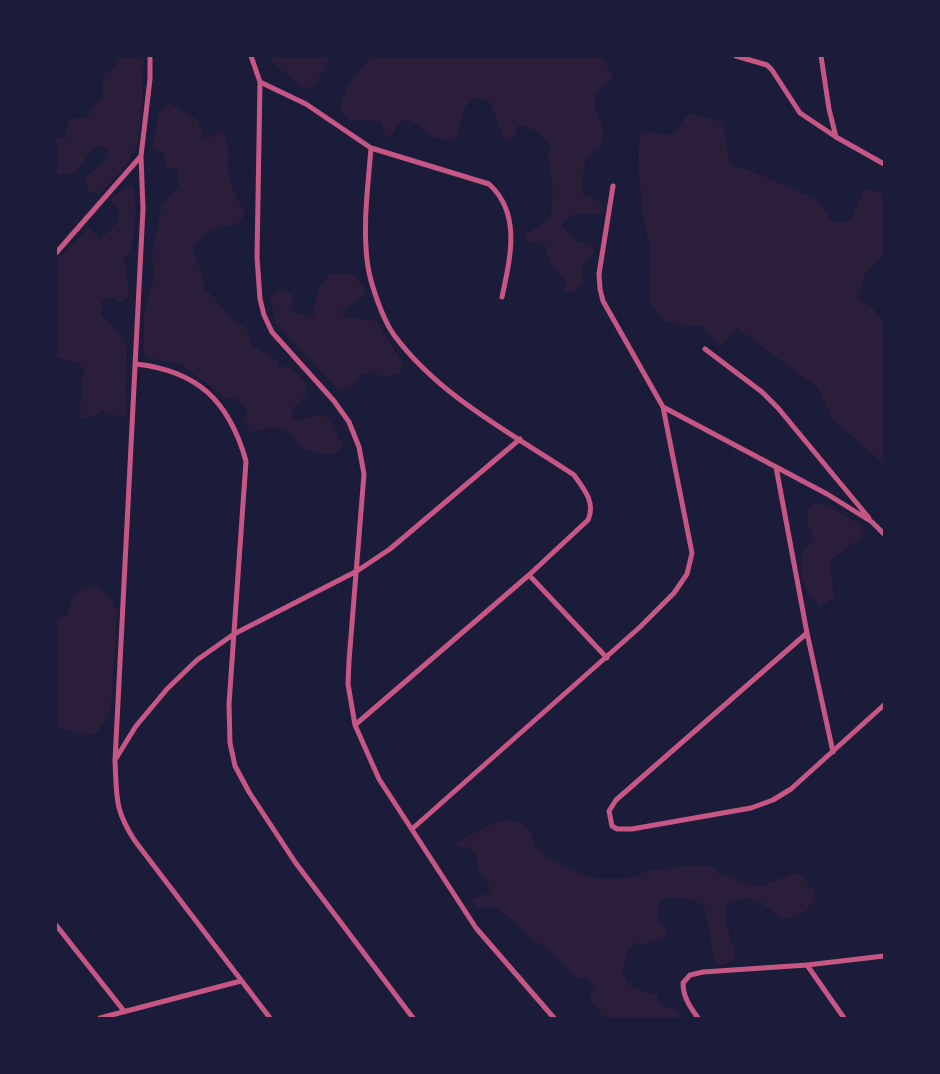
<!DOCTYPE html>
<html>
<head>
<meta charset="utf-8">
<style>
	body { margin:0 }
	#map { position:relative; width:940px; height:1074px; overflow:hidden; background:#1b1b3a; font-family:"Noto Sans",sans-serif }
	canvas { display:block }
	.frame { position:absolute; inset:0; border:57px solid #1b1b3a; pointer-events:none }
</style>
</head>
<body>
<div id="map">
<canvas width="940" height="1074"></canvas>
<div class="frame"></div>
</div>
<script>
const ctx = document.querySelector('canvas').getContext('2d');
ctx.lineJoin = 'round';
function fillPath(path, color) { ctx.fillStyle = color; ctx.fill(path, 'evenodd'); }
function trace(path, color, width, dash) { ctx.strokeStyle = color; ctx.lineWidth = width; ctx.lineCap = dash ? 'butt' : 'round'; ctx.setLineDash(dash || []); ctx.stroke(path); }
fillPath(new Path2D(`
	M115 56H144C143 76 143 138 133 154 124 169 111 182 99 194L89 192 85 179C95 167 103 167 109 152L104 146 93 148 76 172 59 175 56 173V139L66 138 68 120 87 117 94 105 103 99 102 77 118 64Z
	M267 56H331L315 86 305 89 280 69Z
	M370 56H598L605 61 613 77 595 93V111L604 129 600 149C596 151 590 153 587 158 583 165 583 186 583 194L601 202 603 210 597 215C579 211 575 212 562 224 570 239 577 242 593 246L594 254 583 263V280L577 291 567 294 564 289 566 283 549 260 545 244 526 242 524 236 550 218C554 196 553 178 547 157L551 147C541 134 534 128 518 125L513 140 504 139 489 101 476 97 464 108 460 126 454 141 435 138 409 119 401 121 389 139 385 134 381 121 350 120 340 112C342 90 354 76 369 60Z
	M169 103 198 120 204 138 212 136 220 130C235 142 225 161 230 179 233 191 240 203 246 214L236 225C215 226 206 231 192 247L203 276 205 290C216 297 220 305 228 315 240 330 247 318 251 345L276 359 279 366 292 368 306 383V396L295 406 292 416 297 421 319 414 329 418 343 447 334 454C323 453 311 454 302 447 292 440 294 429 277 427 267 426 260 433 250 432L243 417 249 413 235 397 229 400 180 364 148 358 144 352V316L149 292 153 283 152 253 162 204 179 187 177 171 165 166 164 154 153 148 158 114Z
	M689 113 723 122 730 164 761 175 816 199 833 223 850 220 865 188 884 194V254L865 275 857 298 872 307 884 322V464L832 419 817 387 737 328 721 347 702 327 665 322 648 300 651 253 644 223 641 198 638 154 641 131 672 135Z
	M128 185 133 186 136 209 132 248 123 261 127 274 129 296 120 303 112 297 102 300 101 314 123 338 127 348 125 391 127 413 120 418 102 410 94 417 82 418 79 409 83 394 80 382 85 373 80 364 56 357V261L89 228 101 239 118 222 119 211 110 200Z
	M353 274 364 287 365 296 341 311 345 317 377 321 402 363 400 373 381 378 372 371 361 375 352 388 338 389 275 323 270 296 283 288 293 296 292 312 313 317 318 290 328 275Z
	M818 502 861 524 865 535 830 561 834 597 821 607C817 603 811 598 808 593 799 578 797 550 813 540L812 532 807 525 808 508Z
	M97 587 110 597 117 611 111 709 98 732 86 736 56 727V621L68 614 71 601 81 588Z
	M512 820 523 823 532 834 535 845 546 857 585 876 600 879H622L633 877 643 872 659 869 698 865 713 866 719 874 731 876 739 881 760 887 792 874 802 875C807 884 815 890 816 900L802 914 781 919C765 903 748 891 727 905L725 917 736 958 723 965 714 962 705 908C692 897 677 896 661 899 655 914 657 922 668 933L663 940H652L645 945 634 943C625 953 626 961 622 973L631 987 657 995 661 1006 672 1009 685 1016V1018H604L590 999 594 984 586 977 577 979 550 951 531 939 515 922 495 907H476L472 900 490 892 488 882 477 869V857L471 848 457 847 456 842 495 822Z`), '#2a1e3b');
trace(new Path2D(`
	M150 56V79L141 156 143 209 115 761C117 797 114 809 135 841L270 1018
	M251 56 260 82 257 257 260 299 264 315 272 332 334 401 349 422 359 447 364 474 349 661 348 684 355 725 379 779 476 928 554 1018
	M736 56 767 65 772 70 800 113 836 137
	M821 56 829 109 836 137 884 164
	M260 82 306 104 371 148 489 184C522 214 510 259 502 297
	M56 253 141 156
	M705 349 762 392 778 408 869 518
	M136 364C198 371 229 401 246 461L229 704 230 743 235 766 249 792 295 862 413 1018
	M663 407 827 494 872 522 884 534
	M776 467 807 633 833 752
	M529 575 607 658
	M807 633 616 800 609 811 612 826 617 829H632L751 808 773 800 791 789 884 705
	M355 725 529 575 588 520C596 503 584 489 574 475 511 433 440 397 394 335 383 320 371 285 368 267 362 228 368 187 371 148
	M115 760 136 726 167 689 197 660 234 634 357 571 390 549 520 439
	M412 829 640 627 674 593 687 574 692 553 663 407 603 301 600 289 599 274 613 186
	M56 925 124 1011
	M807 965 844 1018
	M100 1018 241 981
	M698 1018C690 1007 683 997 683 983L690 975 703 972 807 965 884 956`), '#c65784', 5);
</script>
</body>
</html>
